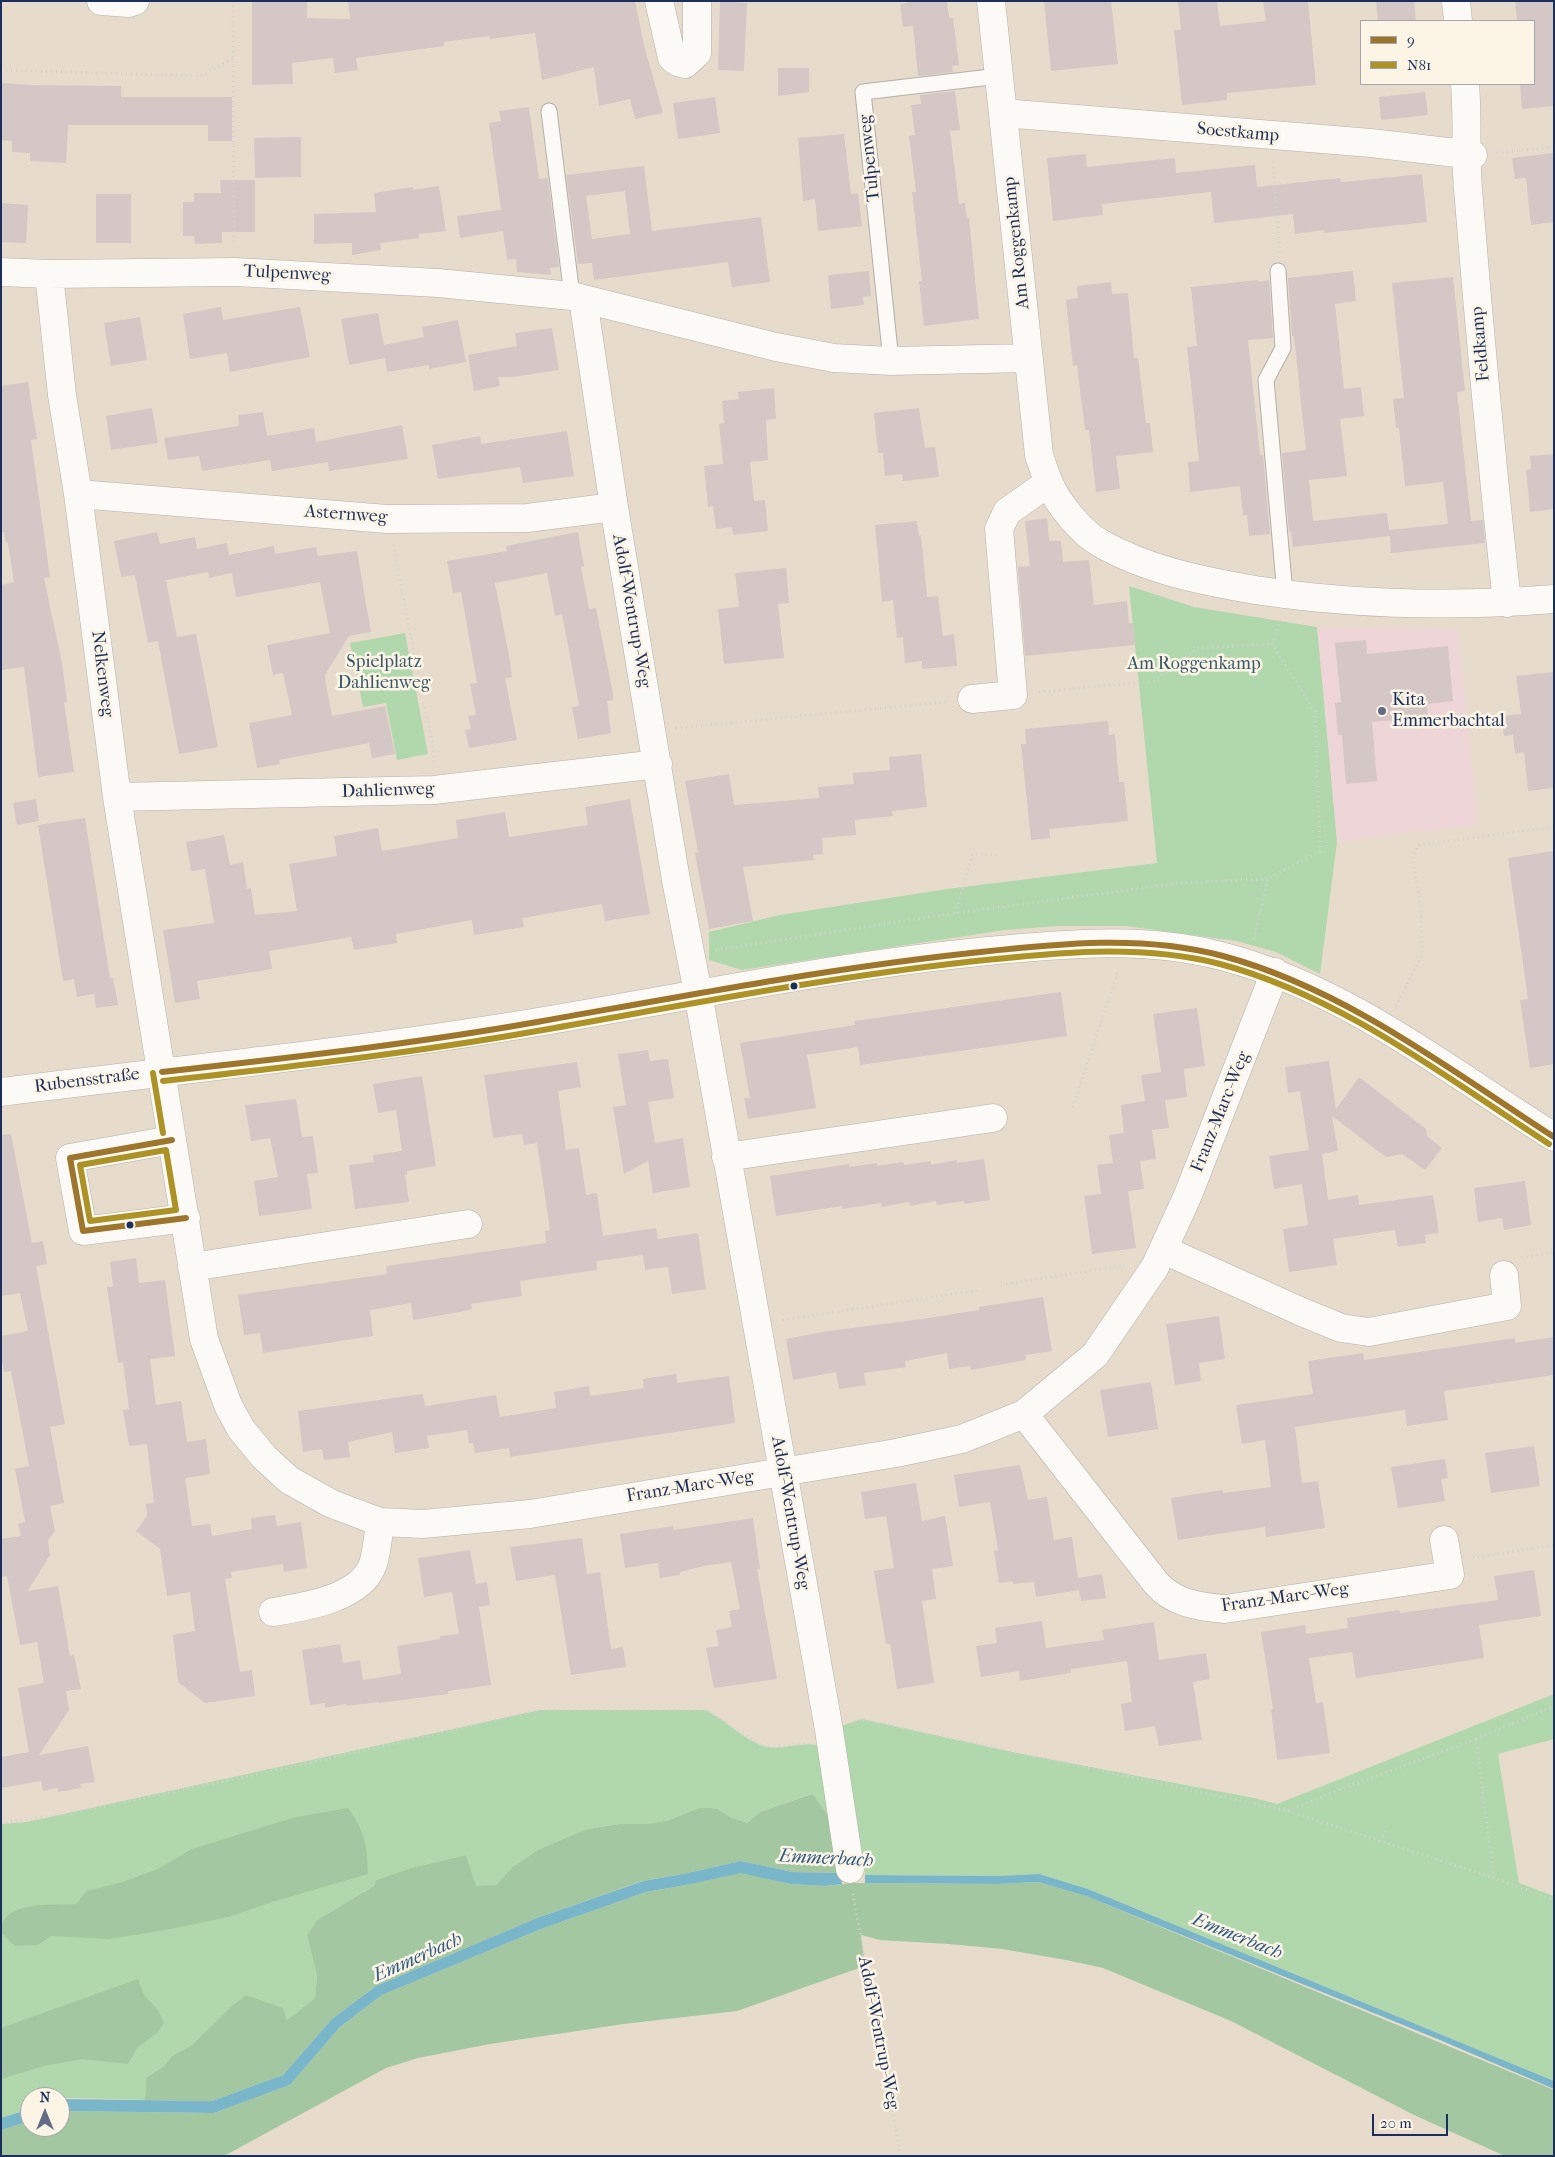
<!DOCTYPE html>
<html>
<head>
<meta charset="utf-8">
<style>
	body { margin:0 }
	#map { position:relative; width:1555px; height:2157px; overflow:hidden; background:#e7dccc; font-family:"IM FELL French Canon",serif }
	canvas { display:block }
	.frame { position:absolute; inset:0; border:2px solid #1b2f5e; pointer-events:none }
	.legend { position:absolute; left:1360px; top:20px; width:175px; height:65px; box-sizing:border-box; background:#fcf5e5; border:1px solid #a2a6af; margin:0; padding:6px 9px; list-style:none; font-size:15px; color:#1b2f5e }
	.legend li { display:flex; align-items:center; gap:10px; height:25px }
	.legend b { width:25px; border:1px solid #a2a6af }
	.north { position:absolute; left:20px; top:2087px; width:50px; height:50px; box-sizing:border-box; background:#fcf5e5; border:1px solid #a2a6af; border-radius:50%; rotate:0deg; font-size:14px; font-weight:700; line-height:20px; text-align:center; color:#1b2f5e }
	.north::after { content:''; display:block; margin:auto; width:18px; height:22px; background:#626c84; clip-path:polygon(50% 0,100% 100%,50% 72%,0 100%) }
	.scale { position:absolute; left:1372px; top:2114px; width:76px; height:22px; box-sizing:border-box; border:2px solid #1b2f5e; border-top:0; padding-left:6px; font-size:15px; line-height:18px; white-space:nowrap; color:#1b2f5e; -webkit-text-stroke:4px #fcf5e5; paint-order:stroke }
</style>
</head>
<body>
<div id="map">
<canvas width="1555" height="2157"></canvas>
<div class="frame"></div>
<ul class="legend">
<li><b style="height:6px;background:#9d762c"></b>9</li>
<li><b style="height:6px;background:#ad9225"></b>N81</li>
</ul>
<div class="north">N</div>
<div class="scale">20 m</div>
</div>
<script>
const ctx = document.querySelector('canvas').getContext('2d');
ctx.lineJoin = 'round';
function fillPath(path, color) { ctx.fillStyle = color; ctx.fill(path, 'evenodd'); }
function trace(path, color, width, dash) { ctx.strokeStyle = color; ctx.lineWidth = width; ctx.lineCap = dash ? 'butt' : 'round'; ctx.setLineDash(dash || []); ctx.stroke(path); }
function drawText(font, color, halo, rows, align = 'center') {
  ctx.font = font + ' "IM FELL French Canon",serif'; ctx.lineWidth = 5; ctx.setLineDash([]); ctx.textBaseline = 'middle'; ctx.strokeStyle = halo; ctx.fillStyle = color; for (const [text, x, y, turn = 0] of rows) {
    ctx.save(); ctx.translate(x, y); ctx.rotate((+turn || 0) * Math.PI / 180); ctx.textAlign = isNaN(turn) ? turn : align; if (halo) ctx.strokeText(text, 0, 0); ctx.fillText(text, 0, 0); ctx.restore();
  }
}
fillPath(new Path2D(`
	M1317 627 1458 629 1478 824 1337 842Z`), '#eed5d7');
fillPath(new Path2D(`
	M1129 586 1194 607 1317 627 1337 842 1320 974 1276 952 1236 941 1126 926H1058L1005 930 742 970 709 960V932L780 915 947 889 1157 863Z
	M405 633 428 754 397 760 386 703 363 707 350 643Z
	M1554 1694V1739L1498 1754 1519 1883 1554 1896V2081L1088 1889 1039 1874 998 1876 865 1875 841 1726 862 1719 1017 1753 1254 1798 1277 1804Z
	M540 1710H706C726 1720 742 1739 764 1746 780 1751 799 1742 816 1745L823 1761 831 1819 811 1794 760 1812 747 1823 730 1817 718 1809 711 1808H699L669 1820 648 1824H620L588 1829 512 1868 496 1885 476 1887 466 1855 411 1868 376 1880 374 1886 317 1920 307 1935 317 1976 315 1998 287 2020 282 2008 246 1995 192 2045 172 2056 164 2066 146 2078 145 2100 30 2097V2109L1 2118V1824L27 1822Z`), '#b1d8ad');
fillPath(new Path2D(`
	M812 1794 831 1819 841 1873 793 1872 741 1861 683 1874 642 1881 537 1918 376 1986 332 2019 283 2075 212 2101 145 2100 146 2078 164 2066 172 2056 192 2045 232 2006 246 1995 283 2008 287 2020 315 1998 317 1976 307 1935 317 1920 374 1886 376 1880 411 1868 466 1855 476 1886 496 1885 512 1868 538 1850 588 1829 620 1824H648L669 1820 699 1808H711L718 1809 730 1817 747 1823 760 1812Z
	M348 1808C365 1831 367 1845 368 1874L272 1902 229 1917 160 1931 108 1939 51 1936 38 1945 15 1946 1 1933C1 1899 52 1906 76 1904L87 1891 122 1882 158 1869 192 1849 296 1817Z
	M741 1872 790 1884 825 1886 852 1883 998 1884 1038 1882 1086 1896 1554 2090V2156H1505L1414 2115 1231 2021 1103 1968 1066 1960 1002 1949 949 1944 880 1940 861 1935 865 1966 737 2011 624 2024 490 2044 418 2058 386 2068 224 2156H1V2130L30 2121V2127H60L61 2111 214 2113 290 2085 340 2027 382 1995 541 1929 646 1892 686 1885Z
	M138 1979 144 1995 158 2010 164 2023 158 2032 137 2048 128 2064 82 2059 44 2066 1 2079V2028Z`), '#a3c7a1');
fillPath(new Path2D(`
	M741 1861 793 1872 841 1873 842 1884 825 1886 790 1884 741 1873 686 1885 646 1892 541 1929 382 1995 340 2027 290 2085 214 2113 60 2111V2099L212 2101 283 2075 332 2019 376 1986 537 1918 643 1881 683 1874Z
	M1039 1874 1088 1889 1554 2081V2089L1440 2040 1086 1896 1038 1882 998 1884 865 1883V1875L998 1876Z
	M30 2109V2121L1 2130V2118Z`), '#7ab6ca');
fillPath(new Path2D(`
	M252 1H307V18L350 19 348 1H635L644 45 663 113 635 119 630 99 599 106 594 67 542 80 535 33 490 39 489 36 444 42V46L356 58 358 70 335 73 333 58 292 63 293 84 252 85Z
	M720 1 747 3 744 71 718 70Z
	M907 1H947L949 18H953L959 65 952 66 953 72 918 76 913 26 903 27 900 4 907 3Z
	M1044 1H1111L1118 64 1051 71Z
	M1178 1H1217L1220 26 1266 21 1263 1H1308L1316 85 1227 93V100L1182 105 1174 30H1181Z
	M1376 1H1414L1416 21H1378Z
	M1515 1H1554V106L1522 109 1520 84H1534V21H1517Z
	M778 68H809V92L778 96Z
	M1 83 31 85 121 86V97H232V141H208V125H68L66 163 30 161V153L12 152V141L1 140Z
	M955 91 960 130 950 131 959 204 965 203 967 219 969 218 979 319 924 326 919 281H922L912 192H916L909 136 915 135 911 105 921 104 920 95Z
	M1425 92 1428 115 1381 120 1379 97Z
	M715 97 720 133 678 139 673 103Z
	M529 107 539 179 548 178 559 267 550 268 551 275 517 272 516 259 507 260 503 231 460 238 457 216 501 210 489 123 501 121 499 111Z
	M844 134 851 194 858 193 862 226 818 231 815 199 803 201 798 138Z
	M301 137V177L255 178 254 138Z
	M1554 153V222L1531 225 1526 178 1515 179 1512 158Z
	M1086 154 1087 167 1175 158 1176 173 1255 165 1257 187 1340 178 1341 182 1353 181 1422 174 1427 222 1324 233V230L1295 234 1293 214 1214 223 1211 192 1102 204 1103 215 1053 221 1047 158Z
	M644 166 652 231 761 217 770 282 732 287 728 262 594 280 592 263 578 264 566 175ZM625 191 630 234 592 239 586 196Z
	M220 180H255V232H222V243L195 244 194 236H183V202H194V193H221Z
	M439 186 446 231 419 234V238L380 243 381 250 352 255V243L314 244V214L376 212 374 193 413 187V190Z
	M96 194H131V243H96Z
	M1 203 28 205 26 243 1 242Z
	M869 271 871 296 863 297 864 305 831 309 828 275Z
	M1353 271 1356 301 1335 304 1344 389 1361 387 1364 416 1340 419 1347 476 1309 480 1313 521 1387 513 1389 530 1448 524 1443 482 1405 486 1399 428H1396L1393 399 1404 398 1392 283 1453 277 1465 391 1457 392 1471 521 1483 520 1485 543 1391 553 1390 536 1293 547 1291 532H1289L1282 453 1306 450 1294 336H1292L1288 278Z
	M1258 280 1259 282 1269 280 1273 338 1248 340 1260 455H1263L1270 534 1249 536 1247 515H1243L1240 486 1190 492 1188 462 1199 461 1187 347 1197 346 1191 287Z
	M1111 282 1112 294 1128 293 1134 358H1138L1146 423H1150L1153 452 1116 456 1120 489 1096 492 1089 430H1085L1077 365 1073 366 1066 300 1078 298 1077 286Z
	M221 307 223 320 300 307 310 357 230 372 227 353 190 359 183 314Z
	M378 313 384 345 424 337 422 327 458 320 466 362 429 369V365L387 372 385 358 349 365 341 319Z
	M140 317 147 360 111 366 104 323Z
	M552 328 559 370 513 377H498L500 386 474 391 468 355 517 346 515 333Z
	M28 382 37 439 31 440 50 577 44 578 62 663 67 702H64L74 772 38 777 24 667 1 670V585L14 582 8 543H6L4 532H1V386Z
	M774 388 776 419 766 420 768 460 750 462 754 501 765 500 768 531 733 535 732 527 716 529 713 506 708 507 704 466 723 464 719 424 724 423 722 401 739 399 738 392Z
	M152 408 158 443 111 450 106 416Z
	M919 408 925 448 935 447 939 477 903 481 902 474 885 476 883 453H878L874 413Z
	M263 412 267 436 314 428 316 442 402 425 408 459 329 471 328 462 272 471 270 460 202 471 199 456 168 460 164 438 239 426 238 415Z
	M567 431 574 476 523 483 520 467 438 479 432 445 480 436 481 444Z
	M1554 454V509L1530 512 1526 470 1531 469 1530 456Z
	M1047 518 1049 541H1061L1063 562 1089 560 1094 605 1127 601 1129 623H1133L1135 645 1025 656 1018 567 1030 566 1025 521Z
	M917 521 919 536 921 535 927 597 938 596 943 636 954 634 957 666 922 669V661L905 663 903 637 897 638 893 600 882 602 875 525Z
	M157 532 160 544 195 537 197 549 227 543 229 555 274 546 275 554 316 547 318 556 357 551 371 632 349 636 325 675 326 684 332 716 385 706 395 754 372 758 369 743 279 760 280 764 257 768 249 723 292 715 283 673 273 675 267 645 330 633 320 582 236 597 232 573 209 578 208 572 166 580 177 637 196 634 218 747 179 754 158 641 148 643 135 575 121 577 114 541Z
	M578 532 584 566 581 567 589 609 596 608 613 694V700L607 701 611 733 578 739 572 707 579 706 568 645 562 614 555 616 547 573 495 583 510 661 512 677 505 678 517 740 469 748 465 730 471 729 468 716 476 715 470 684 477 683 461 592 453 593 447 561 507 551 506 546Z
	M786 568 789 603 778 604 784 658 724 664 718 609 739 607 735 573Z
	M1366 640 1367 654 1448 646 1453 701 1427 704 1428 717 1372 722 1377 781 1346 784 1342 735H1338L1335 703 1341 702 1335 643Z
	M1554 672V788L1528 791 1524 752 1515 754 1513 735 1504 736 1502 716 1521 714 1516 676Z
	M1108 721 1109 735 1115 734 1119 782H1124L1128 821 1049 829 1050 838 1031 840 1021 744H1026L1025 729Z
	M921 754 927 807 892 811 893 816 855 820 856 835 822 838 823 854 813 855 814 860 743 867 753 921 709 929 695 853 698 852 685 781 729 774 734 805 819 798 818 787 854 784 853 773 890 770 889 757Z
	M36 799 39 821 17 825 13 803Z
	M630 799 650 914 605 921 602 904 522 918 524 927 474 935 472 920 396 934 397 943 354 950 351 937 269 951 272 969 197 981 200 999 175 1003 163 930 214 923 205 869 191 871 186 842 224 835 230 865 243 862 247 889 251 888 255 915 297 911 289 864 337 856 334 836 378 828 382 851 458 838 456 820 505 812 509 837 588 825 585 807Z
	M85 818 110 978H113L118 1005 96 1008 94 994 77 997 74 979 63 981 38 825Z
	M1554 851V1064L1530 1068 1520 1000 1528 999 1508 858Z
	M1061 992 1067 1036 860 1065 858 1047 807 1055 816 1108 748 1119 744 1098H750L740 1043 855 1025 854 1021Z
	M1197 1008 1205 1066 1184 1069 1187 1097 1165 1100 1169 1128 1152 1130 1156 1159 1140 1161 1144 1189 1128 1191 1136 1248 1092 1254 1084 1196 1101 1194 1097 1165 1113 1163 1109 1135 1124 1133 1121 1105 1145 1101 1141 1075 1161 1072 1153 1014Z
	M648 1050 650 1061 668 1059 674 1098 648 1102 655 1143 683 1138 690 1187 653 1193 648 1161 624 1174 613 1107 626 1105 618 1054Z
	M1329 1061 1336 1109 1359 1077 1426 1129 1427 1136 1442 1148 1425 1170 1402 1154 1386 1157 1332 1116 1338 1151 1322 1154 1328 1200 1358 1195 1359 1205 1433 1195 1439 1233 1425 1235 1426 1243 1398 1247 1395 1230 1333 1239 1337 1265 1289 1272 1283 1229 1308 1225 1302 1184 1274 1189 1269 1156 1309 1150 1300 1091 1288 1093 1285 1067Z
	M577 1062 581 1087 558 1091 566 1150 579 1148 586 1195 597 1193 603 1236 656 1228 658 1239 698 1233 706 1289 672 1294 668 1267 645 1270 643 1255 596 1261 597 1270 520 1281 522 1296 471 1304 472 1309 460 1312 413 1320 411 1303 370 1310 373 1336 263 1353 260 1333 244 1335 238 1295 387 1274 386 1266 546 1243 545 1231 550 1230 537 1143 524 1145 522 1134 493 1138 484 1075Z
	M422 1076 436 1166 407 1171V1175H405L409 1202 355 1209 349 1165 374 1162 373 1155 402 1151 396 1110 378 1113 373 1084Z
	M296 1099 302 1137 313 1136 318 1173 307 1174 312 1209 259 1216 254 1181 278 1177 270 1138 251 1141 245 1105Z
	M11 1134 32 1243 43 1241 47 1264 36 1266 65 1424 50 1427 64 1503 50 1506 55 1531 48 1540 50 1555 28 1591 58 1586 70 1656 74 1655 81 1689 66 1691 69 1710 39 1755 88 1746 95 1782 80 1784 81 1788 58 1792V1788L43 1791 41 1781 1 1788V1757L29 1752 18 1688 44 1683 37 1642 20 1645 7 1576 1 1577V1539L21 1536 18 1524 25 1522 15 1469 29 1466 11 1371 4 1372 1 1354V1336L28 1331 20 1293 1 1296V1135Z
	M984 1159 990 1200 964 1204V1201L937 1205 936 1201 910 1206 909 1202 882 1207 881 1203 842 1209V1206L776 1216 770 1176 849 1164V1167L877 1163V1166L903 1162 904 1165 931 1161V1165L957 1160V1163Z
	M1525 1181 1531 1225 1504 1230 1502 1218 1478 1222 1474 1188Z
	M136 1258 139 1283 165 1280 170 1317 175 1356 150 1359 156 1405 181 1401 187 1442 206 1439 210 1474 185 1478 192 1526 210 1524 212 1536 252 1529 251 1518 275 1515 277 1526 301 1522 307 1568 284 1572 283 1564 231 1572 232 1578 225 1579 240 1672 252 1670 255 1696 205 1703 178 1682 173 1635 195 1631 190 1592 167 1596 160 1549 136 1531 147 1516 146 1504 154 1503 147 1444 129 1446 123 1410 129 1409 123 1362 118 1363 107 1287 113 1286 110 1262Z
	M1043 1297 1052 1351 1026 1355V1360L971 1370 970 1366 949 1369 947 1353 905 1361 906 1367 864 1373 866 1385 839 1389 836 1372 793 1380 786 1339 828 1331 922 1319 979 1310V1307Z
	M1219 1316 1225 1359 1199 1363 1201 1381 1175 1385 1166 1324Z
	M1554 1337V1375L1444 1391 1448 1420 1407 1426 1405 1410 1295 1427 1302 1483 1318 1481 1325 1528 1266 1537 1265 1527 1178 1540 1171 1498 1223 1490V1493L1271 1487 1265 1440 1242 1444 1236 1405 1313 1394 1308 1361 1363 1353 1364 1360 1515 1338V1343Z
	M676 1374 677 1383 729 1376 735 1423 510 1457 509 1448 475 1453 473 1443H469L467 1430 427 1436 429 1448 395 1453 392 1432 348 1442 350 1457 324 1460 322 1449 303 1452 298 1411 423 1394 425 1406 496 1395 500 1417 556 1408 554 1392 589 1386 590 1396 644 1388 643 1379Z
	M1151 1382 1158 1429 1108 1437 1100 1390Z
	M1534 1446 1540 1486 1491 1493 1485 1453Z
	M1445 1459 1448 1478 1441 1479 1445 1501 1398 1508 1391 1467Z
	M1020 1465 1028 1500 1047 1497 1054 1540 1072 1537 1078 1578 1102 1574 1106 1598 1081 1601 1079 1590 1036 1597 1034 1582 1013 1584 1012 1581 999 1583 994 1551 998 1550 990 1502 959 1507 954 1475Z
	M916 1483 922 1521 945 1516 953 1566 932 1569 936 1599 922 1601 934 1683 897 1689 890 1644H886L874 1571 894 1568 886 1516 865 1519 861 1492Z
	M753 1518 760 1569H757L777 1679 714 1688 706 1648 719 1646 716 1630 732 1627 729 1611 740 1609 731 1562 703 1566 680 1572V1575L660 1578 658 1563 625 1568 620 1534 673 1526 674 1530Z
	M582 1538 587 1574 600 1572 611 1649 623 1647 626 1667 571 1675 555 1575 516 1581 510 1547Z
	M470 1550 476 1584 487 1582 490 1605 479 1607 491 1685 448 1691V1694L379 1703V1702L346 1706V1704L325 1708V1703L310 1705 302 1650 340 1644 343 1663 360 1660 363 1680 401 1674 397 1646 440 1639V1636L459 1634 452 1592 424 1597 418 1558Z
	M1534 1570 1541 1616 1479 1625 1484 1658 1356 1678 1352 1652 1309 1658 1316 1703 1323 1702 1330 1753 1277 1760 1271 1709H1273L1261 1632 1305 1625 1306 1634 1348 1628 1347 1618 1399 1610 1400 1613 1498 1600 1494 1576Z
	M1042 1621 1046 1648 1104 1640 1102 1630 1154 1622 1159 1660 1206 1653 1210 1679 1193 1682 1202 1740 1159 1746 1155 1726 1125 1731 1121 1704 1132 1702 1127 1661 1071 1669V1673L1020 1681 1019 1671 981 1677 976 1646 997 1643 995 1628Z`), '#d5c7c5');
const lane = new Path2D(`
	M549 111 572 296
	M1278 271 1283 348 1266 380 1285 594
	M891 361 863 92 999 76`);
const street = new Path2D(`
	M101 1 129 3 135 1
	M659 1 672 58 678 62 685 64 697 53V1
	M991 1 1039 455C1042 464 1045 474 1049 483 1057 503 1082 533 1100 543 1147 570 1203 581 1255 590 1354 605 1454 607 1554 599
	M1456 1 1458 21
	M1465 84C1468 119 1465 154 1468 189 1479 328 1492 465 1507 603
	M1003 113 1371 143 1473 155
	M1 272 49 274 235 272 438 283 572 296 776 347 834 358 891 361 1028 358
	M49 274 62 395 78 494 117 797 204 1339 228 1405 241 1429 264 1457 289 1480 332 1504 380 1522 423 1524 530 1514 896 1453 962 1439 1024 1414 1095 1355 1155 1267 1188 1195 1275 972
	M583 299 614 507 676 880 698 993 829 1730 850 1869
	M78 494 387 519 527 518 614 507
	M972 699 1013 695 999 529 1007 512 1048 483
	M117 797 434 790 658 764
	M1 1092C178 1070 356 1052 532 1023 683 998 834 966 988 951 1068 944 1142 936 1221 956 1343 987 1449 1071 1554 1137
	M172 1140 70 1158 83 1231 186 1218
	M726 1157 993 1118
	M1164 1250 1302 1312 1341 1328 1369 1332 1507 1306 1504 1275
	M192 1267 468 1224
	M1024 1414 1156 1583C1173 1603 1199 1607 1225 1609L1450 1575 1444 1540
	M273 1612C303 1607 361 1599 373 1564 377 1552 378 1536 380 1522`);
trace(lane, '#b3afa9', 17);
trace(street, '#b3afa9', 29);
trace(new Path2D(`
	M233 1 234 246
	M1 70 200 76 233 59
	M1497 153 1554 147
	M1273 162 1280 253
	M393 545 434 753V765
	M1039 692 1154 681 1198 648 1272 644
	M676 728 946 702
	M956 913 972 854 1000 855
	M1254 939 1268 879
	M716 950 956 913 1179 883 1268 879 1320 851 1315 712 1272 644 1281 620
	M1396 1006 1422 955 1421 907 1412 857 1418 845 1554 827
	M1073 1107 1118 971
	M1522 1258 1554 1252
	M1006 1284 1125 1265
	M783 1320 980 1290
	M1473 1558 1554 1545
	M854 1722 862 1719 1288 1811 1494 1878 1554 1900
	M1476 1739 1554 1706
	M1288 1811 1336 1791 1476 1739 1494 1878
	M1 1823 65 1814 282 1769 539 1710H706L763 1746 806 1744
	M1380 1841 1387 1830
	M853 1894 901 2156`), '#d3d2d1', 3, [1, 4]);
trace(lane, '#fbfaf7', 15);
trace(street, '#fbfaf7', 28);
trace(new Path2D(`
	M162 1072C288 1058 413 1044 537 1022 679 997 819 970 962 954 1047 945 1138 933 1223 956 1345 989 1449 1069 1554 1137
	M172 1140 70 1158 83 1231 186 1218`), '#9d762c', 6);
trace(new Path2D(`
	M153 1073 163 1133
	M163 1081C288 1067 413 1053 537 1031 680 1006 823 978 967 962 1050 953 1138 943 1220 964 1341 996 1445 1077 1549 1144
	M166 1150 176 1210 90 1221 80 1165Z`), '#ad9225', 6);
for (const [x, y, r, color] of [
	[1382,711,5,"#626c84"],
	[794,986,4.5,"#1b2f5e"],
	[130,1225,4.5,"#1b2f5e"]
]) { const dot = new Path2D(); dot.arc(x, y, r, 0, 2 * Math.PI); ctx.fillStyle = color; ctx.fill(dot); trace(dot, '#fcf5e5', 2); }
drawText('18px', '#1b2f5e', '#fcf5e5', [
	["Soestkamp",1238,133,5],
	["Tulpenweg",870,158,-96],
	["Am Roggenkamp",1017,243,-96],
	["Tulpenweg",287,274,3],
	["Feldkamp",1481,344,-95],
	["Asternweg",346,515,4],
	["Adolf-Wentrup-Weg",631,611,80],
	["Nelkenweg",102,674,83],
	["Dahlienweg",388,791,-2],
	["Rubensstraße",87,1081,-7],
	["Franz-Marc-Weg",1221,1112,-68],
	["Franz-Marc-Weg",690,1487,-9],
	["Adolf-Wentrup-Weg",790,1513,80],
	["Franz-Marc-Weg",1285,1598,-8],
	["Adolf-Wentrup-Weg",878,2033,79]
]);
drawText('18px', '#36586b', '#fcf5e5', [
	["Spielplatz",384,663],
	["Dahlienweg",384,684],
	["Am Roggenkamp",1194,665]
]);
drawText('18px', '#1b2f5e', '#fcf5e5', [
	["Kita",1392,701],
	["Emmerbachtal",1392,722]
], 'left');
drawText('italic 19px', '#2c5883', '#fcf5e5', [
	["Emmerbach",826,1859,3],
	["Emmerbach",1237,1937,22],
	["Emmerbach",418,1958,-24]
]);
</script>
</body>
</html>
